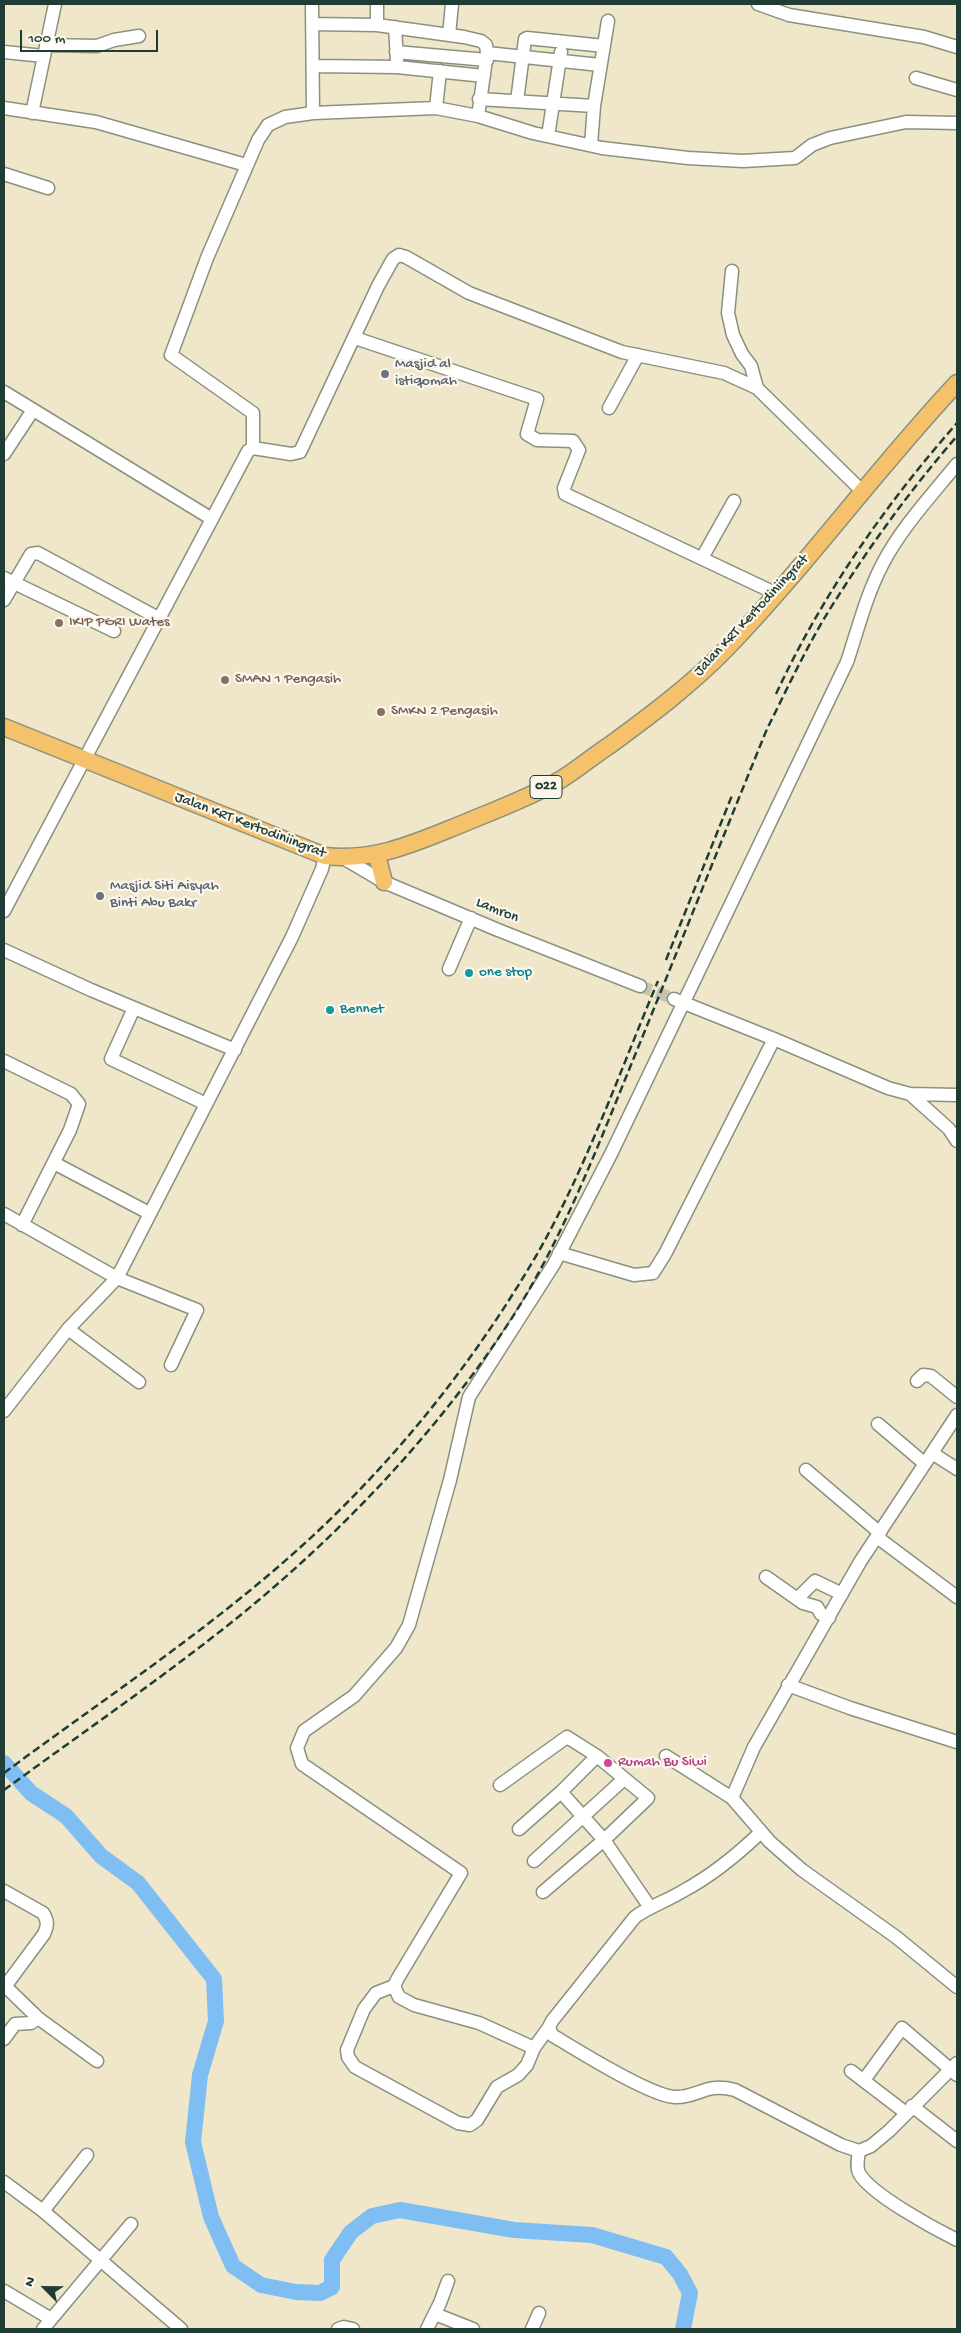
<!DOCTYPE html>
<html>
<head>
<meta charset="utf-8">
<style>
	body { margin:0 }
	#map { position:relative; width:961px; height:2333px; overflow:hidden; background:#f0e6ca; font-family:"Gochi Hand",sans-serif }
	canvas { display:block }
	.frame { position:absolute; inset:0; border:5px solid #1f3d34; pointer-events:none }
	.north { position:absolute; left:20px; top:2263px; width:50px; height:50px; -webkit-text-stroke:4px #fbf7ec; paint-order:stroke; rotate:293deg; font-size:14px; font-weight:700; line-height:20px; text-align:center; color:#1f3d34 }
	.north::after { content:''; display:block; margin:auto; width:18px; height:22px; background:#1f3d34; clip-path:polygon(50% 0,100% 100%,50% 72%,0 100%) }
	.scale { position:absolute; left:20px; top:30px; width:138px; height:22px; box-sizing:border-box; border:2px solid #1f3d34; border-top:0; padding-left:6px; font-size:15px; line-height:18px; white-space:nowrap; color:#1f3d34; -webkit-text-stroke:4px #fbf7ec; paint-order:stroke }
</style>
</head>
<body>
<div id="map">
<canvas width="961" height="2333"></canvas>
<div class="frame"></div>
<div class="north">N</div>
<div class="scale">100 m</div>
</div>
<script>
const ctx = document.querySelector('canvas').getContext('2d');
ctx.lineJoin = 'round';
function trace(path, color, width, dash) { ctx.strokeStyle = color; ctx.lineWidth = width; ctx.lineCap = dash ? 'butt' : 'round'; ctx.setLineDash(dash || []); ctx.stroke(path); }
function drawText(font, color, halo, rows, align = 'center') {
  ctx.font = font + ' "Gochi Hand",sans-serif'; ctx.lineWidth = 4.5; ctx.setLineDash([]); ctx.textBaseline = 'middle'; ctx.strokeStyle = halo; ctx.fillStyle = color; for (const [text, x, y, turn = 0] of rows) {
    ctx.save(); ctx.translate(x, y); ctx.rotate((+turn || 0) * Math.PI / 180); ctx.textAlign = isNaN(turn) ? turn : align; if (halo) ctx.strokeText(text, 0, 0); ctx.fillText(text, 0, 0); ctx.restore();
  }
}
trace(new Path2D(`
	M4 1763 31 1793 66 1816 101 1856 138 1883 214 1979 216 2021 200 2075 193 2142 211 2217 233 2266 261 2285 296 2292 320 2293 332 2287V2260L351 2232 372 2216 400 2210 514 2230 592 2235 666 2257 680 2274 690 2293 683 2329`), '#7fbef3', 16);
trace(new Path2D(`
	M640 986 674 999`), '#c6c4ac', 12, [12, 6]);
const minor = new Path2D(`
	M312 4 313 113
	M377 4V25
	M758 4 789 15 924 37 957 47
	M313 24 377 25 464 37 481 41 486 45 487 53 478 116
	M395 27 397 60
	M449 35 452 4
	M46 45 97 46 114 40 139 36
	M4 52 44 56
	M396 52 487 60
	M487 53 600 65
	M314 66 397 67 484 76
	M916 78 957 90
	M479 99 594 106
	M517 101 525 39 527 38 604 46
	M4 108 96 122 246 165
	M436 108 440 71
	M32 113 55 4
	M548 136 561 52
	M591 145 594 106 608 21
	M4 174 48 188
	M732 271 728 313 733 335 742 354 751 366 757 388
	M355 338 537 399 527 434 537 440 573 441 579 450 564 488 565 494 777 594
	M4 392 212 519 4 911
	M609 408 638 355
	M253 448V413L171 355 207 258 258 140 268 125 285 117 313 113 436 108 478 116 533 133 602 148 688 158 743 161 795 158 812 145 830 138 906 122 957 123
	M4 454 33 410
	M212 519 248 451 253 448 291 454 300 452 378 286 393 259 399 255 406 257 469 293 622 352 724 373 757 388 863 492
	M702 558 734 501
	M4 578 114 631
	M4 600 31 554 38 553 160 619
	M345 859 384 882 498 930 640 986
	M4 950 91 990 235 1050
	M449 969 471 918
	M674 999 774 1039 888 1088 910 1094 957 1095
	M134 1008 111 1059 206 1104
	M4 1061 71 1094 79 1104 70 1130 22 1225
	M910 1094 949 1129 957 1141
	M54 1163 149 1213
	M4 1214 117 1278 197 1310 171 1365
	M559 1253 634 1275 653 1273 665 1254 774 1039
	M68 1329 139 1382
	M917 1381 923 1375 931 1376 957 1397
	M4 1411 68 1329 117 1278 292 937 322 869 325 856
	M878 1424 924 1463
	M932 1453 957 1469
	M806 1470 880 1533
	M877 1537 957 1597
	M766 1577 803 1603 817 1607 821 1614 829 1618
	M797 1599 815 1581 842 1594
	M788 1685 850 1708 957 1742
	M666 1756 732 1798 770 1842 802 1870 896 1937 957 1987
	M500 1785 567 1737 597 1756 648 1798 604 1840 543 1892
	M561 1792 604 1840 649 1906
	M732 1798 754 1747 860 1562 957 1415
	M519 1829 561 1792 597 1756
	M761 1832C737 1855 713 1875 683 1891 667 1901 650 1906 635 1917L552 2021 549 2027 552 2035C577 2050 650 2096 675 2097 698 2098 705 2082 735 2090L841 2145 859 2151 871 2146 889 2131 957 2063
	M534 1861 624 1779
	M4 1891 43 1913C48 1921 48 1925 44 1934L4 1988
	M5 1986 38 2018 97 2061
	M394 1986 376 1993 364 2009 347 2050 348 2057 355 2067 458 2123 470 2125 477 2120 497 2087 518 2075 527 2065 534 2048
	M549 2027 534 2048 479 2023 414 2005 399 1997 394 1986 398 1978 461 1873 302 1764 297 1748 304 1731 354 1696 396 1648 409 1625 450 1480 469 1397 554 1264 611 1154 847 662C858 629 866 596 882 565 901 528 931 496 957 464
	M4 2039 15 2024 31 2023 38 2018
	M851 2071 906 2113
	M864 2080 902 2028 957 2075
	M912 2106 957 2141
	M859 2151C858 2158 856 2167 859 2173 870 2194 935 2229 957 2240
	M4 2182 43 2211 181 2329
	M43 2211 87 2155
	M4 2291 51 2319
	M435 2314 473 2329
	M43 2329 131 2224
	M338 2329 344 2327 353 2329
	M427 2329 440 2303 448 2281
	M532 2329 539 2313`);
const major = new Path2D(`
	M4 727 325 856C375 862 417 842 462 824 495 810 529 798 560 780 577 770 593 756 610 745 651 715 691 685 726 649 808 564 877 468 957 383
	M377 855 384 882`);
trace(minor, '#88927f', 15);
trace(major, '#88927f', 19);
trace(minor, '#fff', 12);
trace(major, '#f5c16b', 16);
trace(new Path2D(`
	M776 694C822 595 885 505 957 423
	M666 960 733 793
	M4 1773C109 1695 221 1622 317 1532 403 1451 477 1357 536 1256 585 1171 620 1071 658 981
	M4 1790C82 1733 162 1678 237 1618 337 1537 430 1440 502 1333 559 1249 595 1153 633 1060 678 950 722 839 767 729 789 685 810 639 837 598 873 541 913 487 957 436`), '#1f3d34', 2.5, [8, 4]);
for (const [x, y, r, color] of [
	[385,374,5,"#6b7280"],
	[59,623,5,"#8d6e63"],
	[225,680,5,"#8d6e63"],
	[381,712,5,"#8d6e63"],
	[100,896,5,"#6b7280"],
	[469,973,5,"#0f9aa8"],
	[330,1010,5,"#0f9aa8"],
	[608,1763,5,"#d1479c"]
]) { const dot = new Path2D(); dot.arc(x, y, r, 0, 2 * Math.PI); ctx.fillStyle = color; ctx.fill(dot); trace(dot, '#fbf7ec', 2); }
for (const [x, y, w] of [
	[546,787,32]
]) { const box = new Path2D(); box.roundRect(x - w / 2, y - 11.5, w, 23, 4); ctx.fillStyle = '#fbf7ec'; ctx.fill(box); trace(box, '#1f3d34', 1); }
drawText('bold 14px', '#1f3d34', null, [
	["022",546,787]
]);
drawText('15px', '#5b616d', '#fbf7ec', [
	["Masjid al",395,365],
	["istiqomah",395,382],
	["Masjid Siti Aisyah",110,887],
	["Binti Abu Bakr",110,904]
], 'left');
drawText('15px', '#1f3d34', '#fbf7ec', [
	["Jalan KRT Kertodiniingrat",752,616,-47],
	["Jalan KRT Kertodiniingrat",250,826,21],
	["Lamron",497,911,22]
]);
drawText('15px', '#785e54', '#fbf7ec', [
	["IKIP PGRI Wates",69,623],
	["SMAN 1 Pengasih",235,680],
	["SMKN 2 Pengasih",391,712]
], 'left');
drawText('15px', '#0d838f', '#fbf7ec', [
	["one stop",479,973],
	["Bennet",340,1010]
], 'left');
drawText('15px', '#b23c85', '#fbf7ec', [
	["Rumah Bu Siwi",618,1763]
], 'left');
</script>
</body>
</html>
